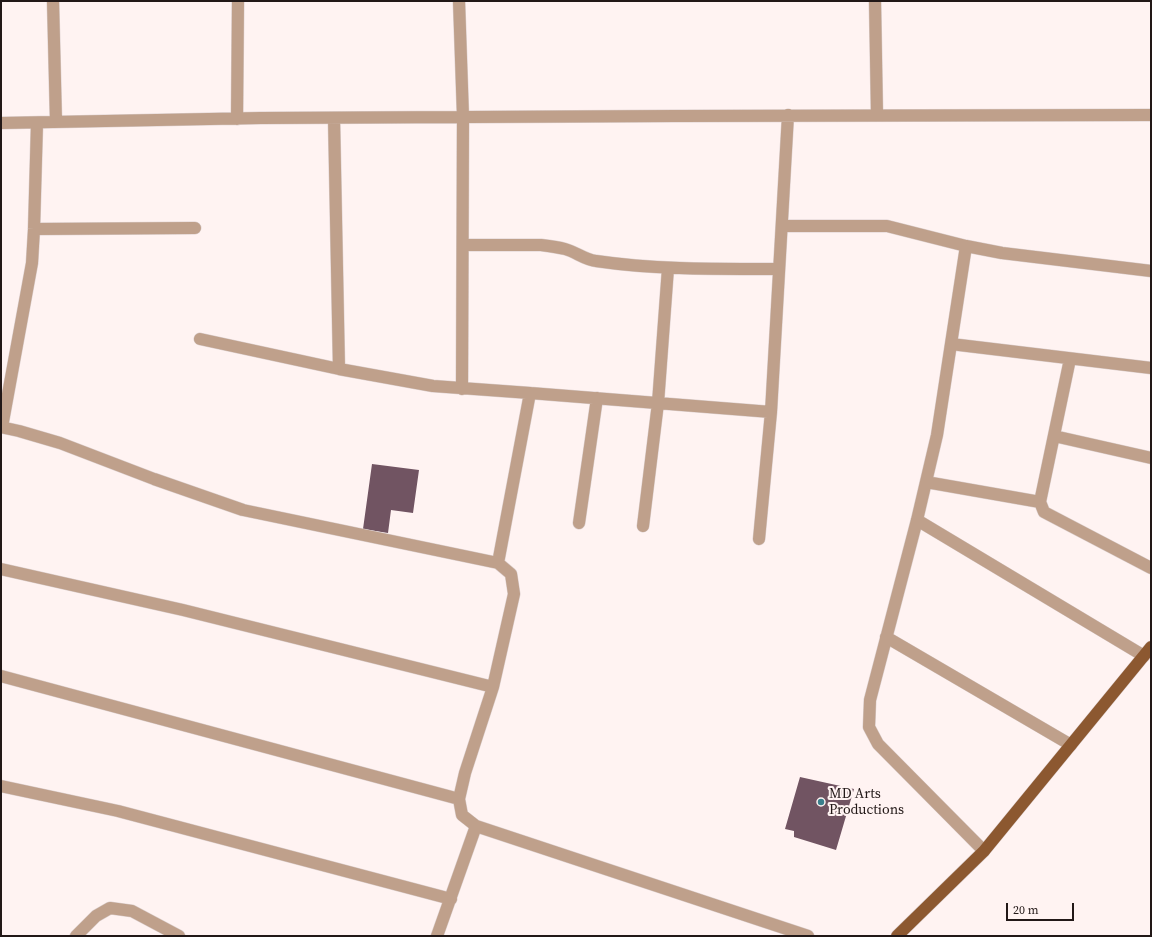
<!DOCTYPE html>
<html>
<head>
<meta charset="utf-8">
<style>
	body { margin:0 }
	#map { position:relative; width:1152px; height:937px; overflow:hidden; background:#fff3f2; font-family:"Source Serif 4",serif }
	canvas { display:block }
	.frame { position:absolute; inset:0; border:2px solid #221817; pointer-events:none }
	.scale { position:absolute; left:1006px; top:903px; width:68px; height:18px; box-sizing:border-box; border:2px solid #221817; border-top:0; padding-left:5px; font-size:12px; line-height:14px; white-space:nowrap; color:#221817; -webkit-text-stroke:3px #fff3f2; paint-order:stroke }
</style>
</head>
<body>
<div id="map">
<canvas width="1152" height="937"></canvas>
<div class="frame"></div>
<div class="scale">20 m</div>
</div>
<script>
const ctx = document.querySelector('canvas').getContext('2d');
ctx.lineJoin = 'round';
function fillPath(path, color) { ctx.fillStyle = color; ctx.fill(path, 'evenodd'); }
function trace(path, color, width, dash) { ctx.strokeStyle = color; ctx.lineWidth = width; ctx.lineCap = dash ? 'butt' : 'round'; ctx.setLineDash(dash || []); ctx.stroke(path); }
function drawText(font, color, halo, rows, align = 'center') {
  ctx.font = font + ' "Source Serif 4",serif'; ctx.lineWidth = 4; ctx.setLineDash([]); ctx.textBaseline = 'middle'; ctx.strokeStyle = halo; ctx.fillStyle = color; for (const [text, x, y, turn = 0] of rows) {
    ctx.save(); ctx.translate(x, y); ctx.rotate((+turn || 0) * Math.PI / 180); ctx.textAlign = isNaN(turn) ? turn : align; if (halo) ctx.strokeText(text, 0, 0); ctx.fillText(text, 0, 0); ctx.restore();
  }
}
fillPath(new Path2D(`
	M372 464 419 470 413 513 391 510 388 533 363 529Z
	M800 777 854 789 836 850 794 837V831L785 829Z`), '#715462');
const minor = new Path2D(`
	M53 1 56 122
	M459 1 463 117 462 389
	M875 1 877 115
	M334 118 339 369
	M237 119 238 1
	M1 123 261 118 676 116 1151 115
	M782 226H887L966 246 1002 253 1151 271
	M34 229 195 228
	M463 245H541C549 246 557 247 565 249 576 252 585 260 596 261 657 270 718 269 779 269
	M966 246 937 435 917 520 870 700 869 727 878 744 984 851
	M200 339 339 369 433 386 530 393 771 412
	M951 344 1151 368
	M1070 359 1040 502 1044 512 1151 568
	M1 427 19 431 60 443 154 479 243 510 498 563 511 574 514 594 493 687 465 773 459 799 462 815 476 826 808 936
	M2 427 32 263 34 229 37 123
	M1054 436 1151 458
	M926 482 1040 502
	M917 520 1144 656
	M579 523 597 398
	M643 526 658 403 668 268
	M759 539 771 412 788 115
	M498 563 530 393
	M1 569 183 610 493 687
	M886 637 1071 745
	M1 676 459 799
	M1 786 118 811 451 899
	M76 936 96 916 110 908 132 911 179 936
	M437 936 476 826`);
const major = new Path2D(`
	M897 936 984 851 1151 647`);
trace(minor, '#dcd0cf', 13);
trace(major, '#dcd0cf', 13);
trace(minor, '#bfa08b', 12);
trace(major, '#8c5830', 12);
for (const [x, y, r, color] of [
	[821,802,4,"#3a7f8c"]
]) { const dot = new Path2D(); dot.arc(x, y, r, 0, 2 * Math.PI); ctx.fillStyle = color; ctx.fill(dot); trace(dot, '#fff3f2', 1.5); }
drawText('14px', '#221817', '#fff3f2', [
	["MD Arts",829,794],
	["Productions",829,810]
], 'left');
</script>
</body>
</html>
